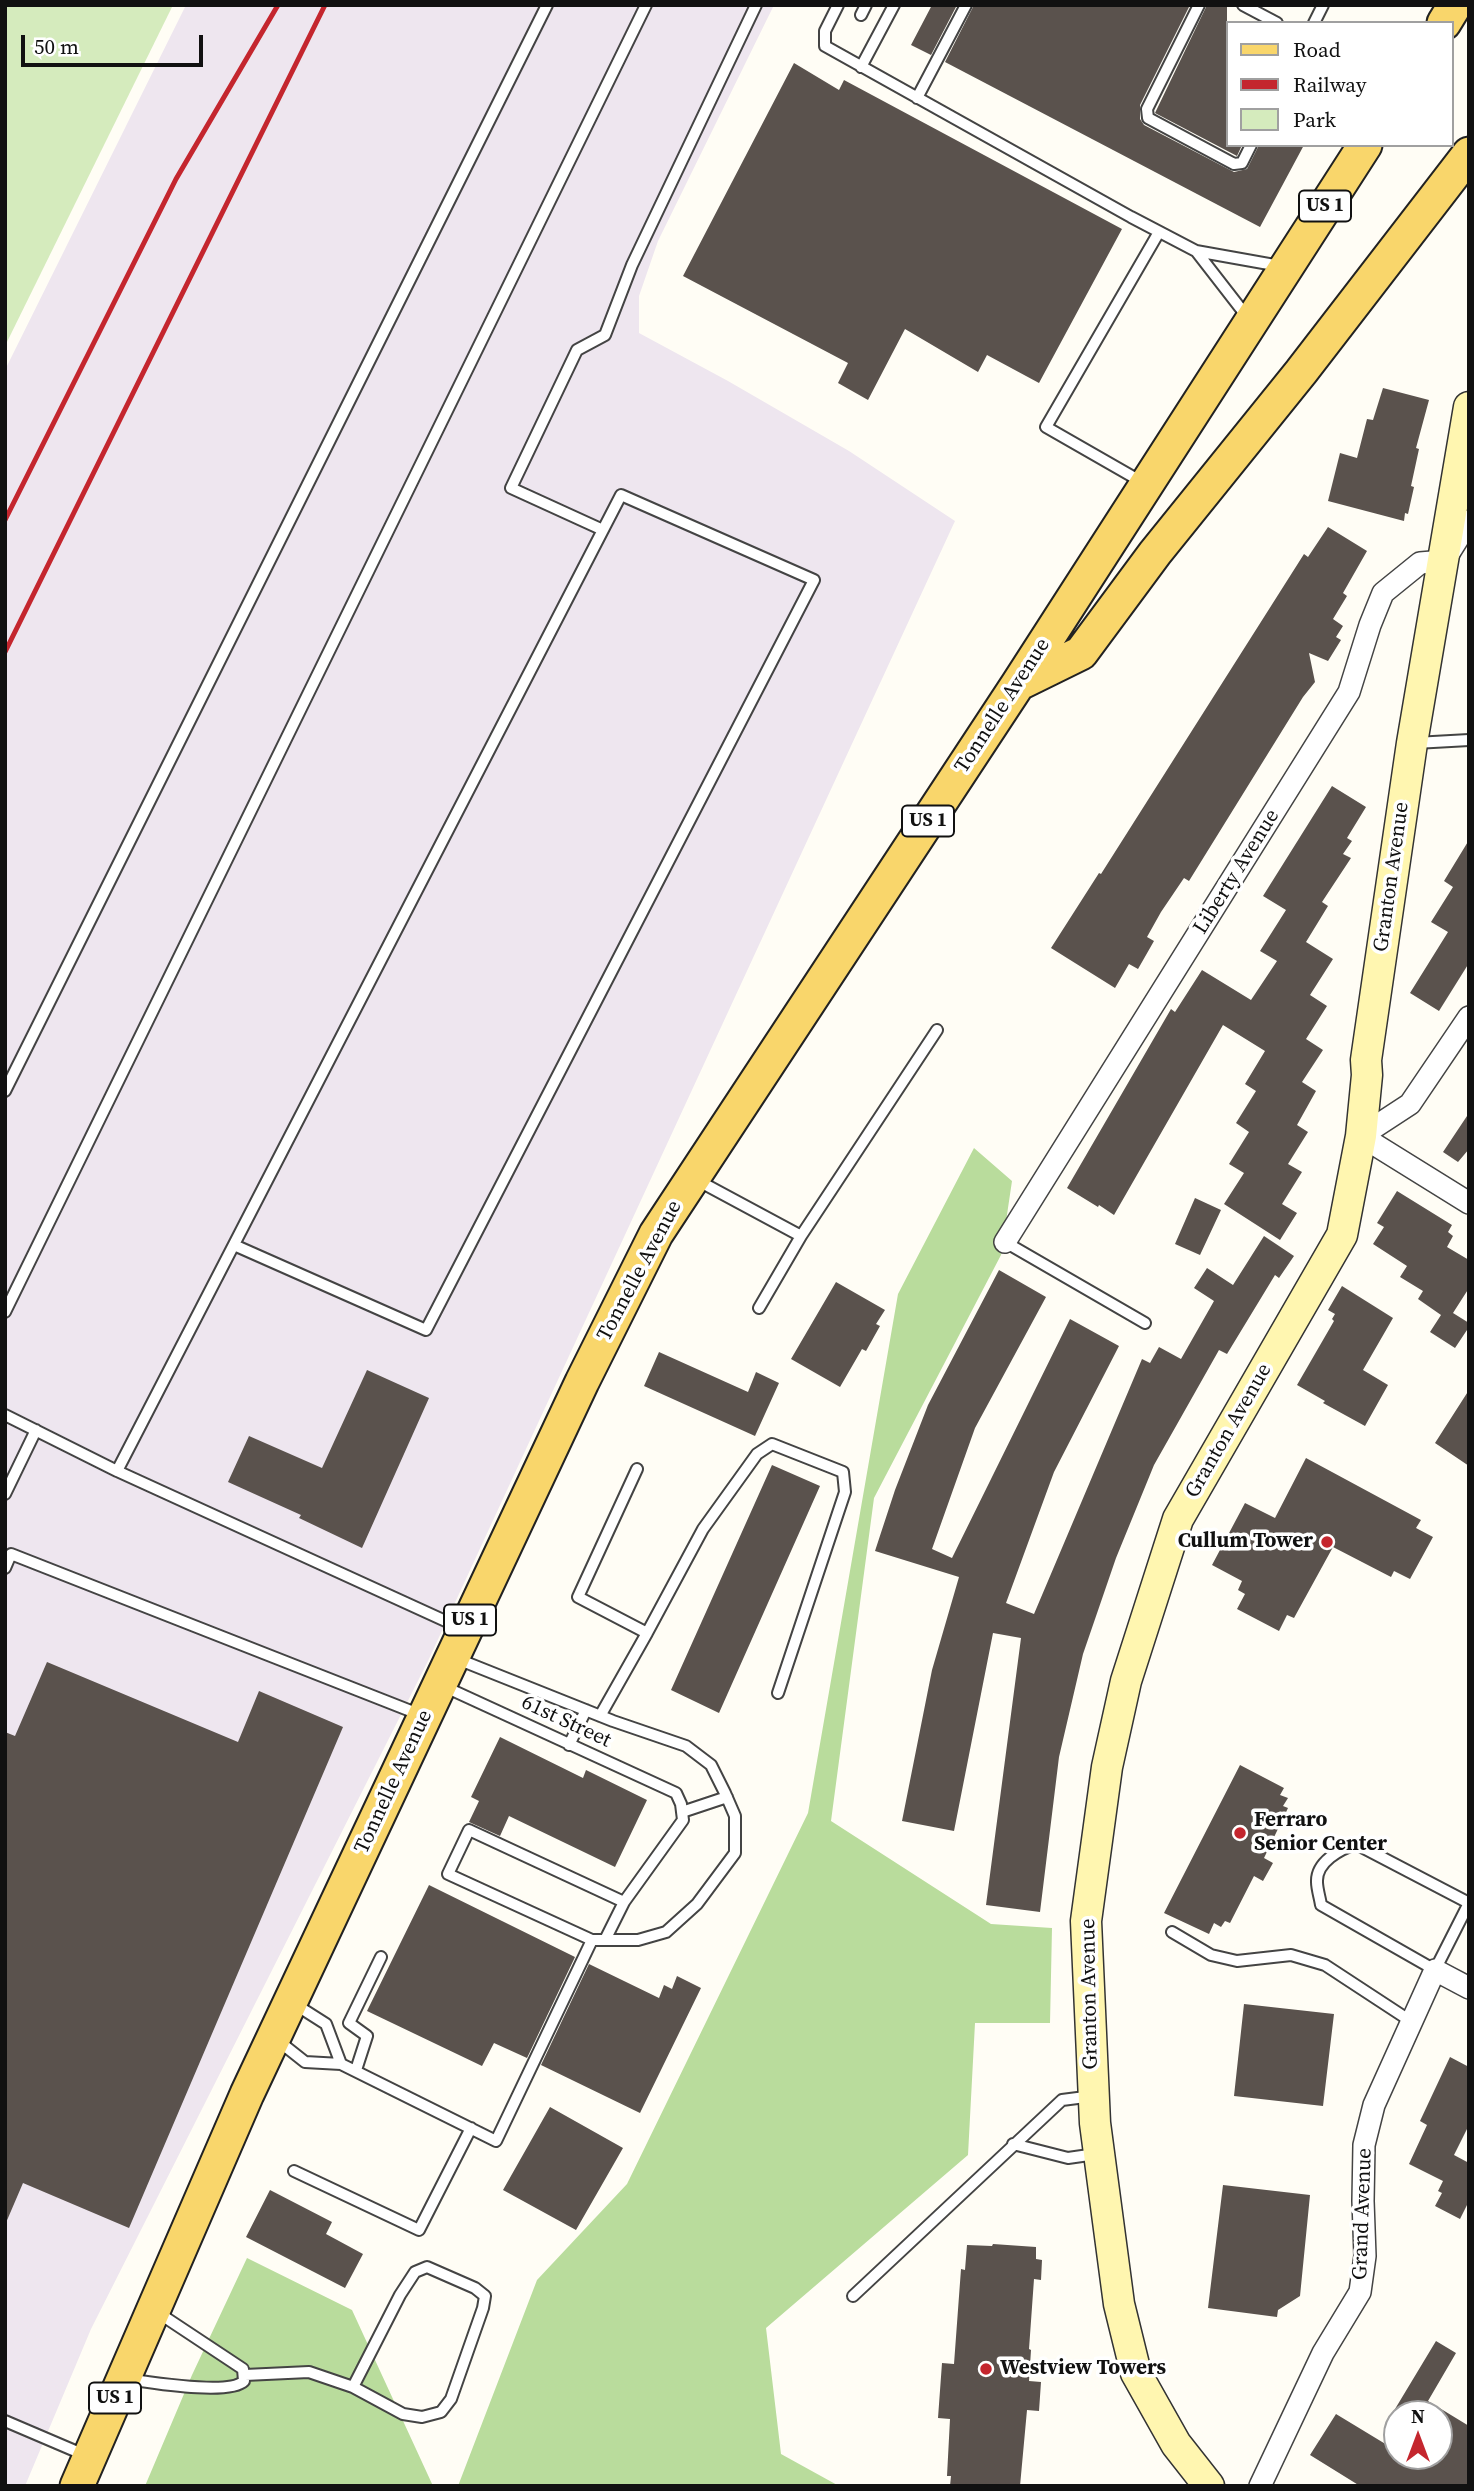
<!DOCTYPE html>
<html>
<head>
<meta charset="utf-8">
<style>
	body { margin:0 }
	#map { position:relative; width:1474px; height:2491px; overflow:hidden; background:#fffdf5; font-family:"Source Serif 4",serif }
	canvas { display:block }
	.frame { position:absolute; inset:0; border:7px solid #111; pointer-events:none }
	.legend { position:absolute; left:1226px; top:21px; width:228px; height:126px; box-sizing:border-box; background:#fff; border:2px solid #a0a0a0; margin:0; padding:9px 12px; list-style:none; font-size:21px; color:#111 }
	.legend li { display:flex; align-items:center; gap:14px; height:35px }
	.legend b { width:35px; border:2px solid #a0a0a0 }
	.north { position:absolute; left:1383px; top:2400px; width:70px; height:70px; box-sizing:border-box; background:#fff; border:2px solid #a0a0a0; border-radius:50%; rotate:0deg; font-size:19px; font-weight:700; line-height:28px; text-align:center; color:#111 }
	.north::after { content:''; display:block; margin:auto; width:24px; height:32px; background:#c4262e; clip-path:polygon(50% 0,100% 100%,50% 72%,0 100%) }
	.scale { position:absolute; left:21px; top:35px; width:182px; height:32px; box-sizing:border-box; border:4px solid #111; border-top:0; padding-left:9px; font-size:21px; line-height:24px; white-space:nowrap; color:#111; -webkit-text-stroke:5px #fff; paint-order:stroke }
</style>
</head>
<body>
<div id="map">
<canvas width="1474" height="2491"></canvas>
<div class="frame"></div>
<ul class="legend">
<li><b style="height:9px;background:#f9d66b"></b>Road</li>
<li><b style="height:9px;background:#c4262e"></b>Railway</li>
<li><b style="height:19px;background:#d5ebbd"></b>Park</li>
</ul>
<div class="north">N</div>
<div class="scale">50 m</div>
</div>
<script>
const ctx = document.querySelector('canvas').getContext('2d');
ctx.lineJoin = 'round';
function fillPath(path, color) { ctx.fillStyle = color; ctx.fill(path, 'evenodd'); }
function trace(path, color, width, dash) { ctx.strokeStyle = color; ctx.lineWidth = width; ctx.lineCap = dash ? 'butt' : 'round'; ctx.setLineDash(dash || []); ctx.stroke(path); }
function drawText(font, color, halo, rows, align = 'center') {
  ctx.font = font + ' "Source Serif 4",serif'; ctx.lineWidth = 7; ctx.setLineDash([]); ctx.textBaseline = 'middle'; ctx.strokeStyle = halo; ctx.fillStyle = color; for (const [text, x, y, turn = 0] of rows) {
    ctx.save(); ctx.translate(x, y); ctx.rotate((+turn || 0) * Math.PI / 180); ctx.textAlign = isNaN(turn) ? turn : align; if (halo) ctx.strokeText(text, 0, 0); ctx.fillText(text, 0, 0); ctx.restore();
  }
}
fillPath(new Path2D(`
	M186 5H774L658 241 639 296V333L728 381 849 451 955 521 428 1661 91 2329 25 2486H5V370Z`), '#eee6ef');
fillPath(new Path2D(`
	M5 5H173L5 346Z`), '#d5ebbd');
fillPath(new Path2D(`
	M974 1148 1012 1181 1001 1255 874 1498 831 1821 991 1924 1052 1928 1050 2023H975L968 2155 766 2328 781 2454 839 2486H458L537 2280 627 2184 808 1813 898 1294Z
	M247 2258 352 2310 433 2486H145L192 2375Z`), '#b9dc9c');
fillPath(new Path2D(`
	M932 5H957L931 55 911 45Z
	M974 5H1190L1140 105V119L1144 125 1234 172 1247 169 1259 145H1304L1260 227 945 62Z
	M1207 5H1227V145H1242L1237 156 1155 113Z
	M794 63 839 90 844 80 1122 229 1039 383 987 355 978 372 905 329 868 400 838 383 848 363 683 276Z
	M1383 388 1429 400 1416 448 1419 449 1411 486 1414 487 1408 514 1405 513 1404 521 1328 501 1340 453 1357 458 1367 419 1373 420Z
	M1328 527 1367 551 1343 593 1347 596 1333 619 1343 626 1336 637 1341 640 1328 661 1309 653 1315 682 1303 697 1189 881 1184 878 1161 912 1147 937 1154 941 1138 969 1129 964 1115 988 1051 948 1099 873 1101 874 1304 554 1308 557Z
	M1332 786 1366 807 1347 838 1352 841 1343 854 1351 858 1322 902 1328 906 1306 942 1333 959 1310 995 1327 1006 1306 1039 1323 1050 1302 1082 1316 1091 1297 1125 1308 1132 1288 1164 1302 1172 1282 1204 1297 1213 1280 1240 1224 1204 1244 1173 1229 1164 1249 1132 1236 1123 1256 1091 1245 1084 1265 1051 1223 1025 1114 1215 1099 1205 1098 1207 1067 1188 1171 1009 1175 1012 1202 970 1251 1000 1277 961 1260 951 1286 910 1263 896Z
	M1469 840V963L1439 1011 1410 993 1448 932 1431 922 1453 887 1444 881Z
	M1469 1113V1149L1458 1162 1443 1152Z
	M1397 1191 1452 1225 1448 1232 1453 1236 1447 1247 1469 1260V1288L1453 1313 1469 1323V1327L1455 1348 1430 1332 1441 1315 1418 1299 1423 1291 1400 1277 1407 1266 1373 1244 1384 1227 1377 1223Z
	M1195 1198 1221 1210 1200 1255 1175 1244Z
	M1264 1236 1294 1256 1279 1278 1275 1275 1227 1354 1219 1350 1154 1465 1116 1558 1083 1654 1059 1757 1040 1912 986 1905 1021 1638 993 1633 954 1831 902 1821 932 1670 959 1577 875 1551 895 1490 928 1405 999 1270 1046 1297 975 1428 932 1549 952 1558 1070 1319 1119 1346 1054 1472 1006 1603 1034 1614 1142 1359 1150 1363 1159 1347 1181 1359 1214 1301 1194 1288 1207 1268 1233 1285Z
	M836 1282 885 1310 876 1324 880 1326 866 1351 862 1349 840 1387 791 1359Z
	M1342 1286 1393 1318 1363 1370 1388 1385 1365 1426 1323 1403 1325 1401 1297 1385 1334 1321 1332 1319 1335 1314 1328 1310Z
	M659 1352 748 1392 756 1372 779 1383 755 1436 644 1386Z
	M367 1370 429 1398 362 1548 299 1518 301 1515 228 1482 249 1436 322 1468Z
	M1469 1390V1466L1435 1443Z
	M1306 1458 1421 1520 1416 1528 1433 1537 1410 1579 1394 1571 1391 1577 1333 1547 1294 1618 1287 1615 1279 1631 1237 1609 1245 1594 1238 1590 1242 1581 1212 1565 1245 1503 1275 1518Z
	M772 1465 820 1486 719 1713 671 1690Z
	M47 1662 238 1742 259 1691 343 1727 129 2228 23 2183 5 2225V1732L15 1736Z
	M500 1737 583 1778 586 1770 647 1800 615 1867 509 1816 500 1836 469 1822 479 1801 471 1797Z
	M1240 1765 1284 1788 1280 1795 1288 1798 1283 1806 1288 1808 1264 1858 1273 1863 1263 1881 1254 1876 1230 1923 1225 1921 1221 1927 1214 1923 1209 1934 1164 1913Z
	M429 1885 575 1957 527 2058 494 2043 482 2066 367 2011Z
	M589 1964 659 1998 664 1985 672 1989 677 1976 701 1988 640 2113 541 2065Z
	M1244 2004 1334 2014 1323 2106 1234 2096Z
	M1450 2057 1469 2067V2125L1454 2155 1469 2163V2201L1460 2219 1435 2206 1442 2193 1438 2191 1443 2181 1409 2164 1427 2125 1420 2121Z
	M550 2107 623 2148 576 2230 503 2190Z
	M1223 2185 1310 2195 1300 2296 1278 2310 1277 2317 1208 2308Z
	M270 2190 332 2222 326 2234 363 2254 345 2288 246 2237Z
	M993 2244 1036 2247V2259L1042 2260 1041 2280 1034 2279 1029 2349 1031 2350 1029 2381 1041 2382 1039 2411 1027 2410 1020 2486H950L951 2476H947L950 2419 938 2418 942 2363 954 2364 961 2269 965 2270 967 2245 992 2246Z
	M1436 2341 1456 2353 1428 2401 1469 2426V2486H1360L1310 2455 1336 2414 1397 2451V2456H1406L1423 2467 1430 2456H1439V2414H1392Z`), '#5a524d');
const lane = new Path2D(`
	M838 5 825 31V46L1131 217 1196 251 1280 266
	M1199 5 1147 109 1148 118 1234 164 1242 163 1251 145
	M1243 5 1277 23
	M861 15 866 5
	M1314 23 1323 5
	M861 67 894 5
	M917 98 966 5
	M1196 251 1248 318
	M1142 482 1046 427 1159 232
	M603 530 511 488 577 350 605 335 632 265 756 5
	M1415 743 1469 740
	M5 1091 547 5
	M695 1179 801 1236 937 1030
	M1005 1242 1145 1323
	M759 1308 801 1236
	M5 1312 646 5
	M5 1415 117 1471 463 1629
	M117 1471 621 495 814 580 426 1330 234 1245
	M5 1494 36 1430
	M5 1568 11 1554 421 1715
	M647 1633 703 1529 757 1454 772 1444 843 1472 845 1492 778 1693
	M455 1658 613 1721 686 1746 711 1765 725 1793 735 1816V1853L697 1904 666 1932 638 1940H592L448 1874 469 1830 624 1902
	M443 1686 676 1793 681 1804 683 1820 624 1902 605 1940
	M600 1716 647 1633 578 1597 637 1469
	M569 1745 586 1710
	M682 1812 727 1797
	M1356 1844 1469 1903 1435 1970 1321 1905C1320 1898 1317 1889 1317 1882 1316 1862 1340 1849 1356 1844Z
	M1172 1932 1211 1955 1237 1961 1291 1955 1325 1965 1412 2022
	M293 2003 326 2024 341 2064
	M276 2039 305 2062 341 2064 496 2141 592 1940
	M356 2070 367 2036 349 2023 381 1957
	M1013 2144 1068 2158 1096 2154
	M294 2171 419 2230 471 2128
	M853 2296 1062 2100 1093 2096
	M245 2375 309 2372 353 2387 403 2414 422 2417 441 2412 451 2399 483 2308 485 2296 475 2288 427 2267 415 2272 400 2295 353 2387
	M126 2379C149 2382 229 2396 244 2381L243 2369 157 2312
	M5 2421 87 2456`);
const street = new Path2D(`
	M1469 1017 1410 1104 1361 1136 1469 1203
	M1005 1242 1349 692 1370 625 1383 593 1420 563 1444 561 1469 521
	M1260 2486 1323 2353 1360 2292 1365 2256 1363 2201 1364 2145 1374 2105 1435 1970 1469 1988`);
const secondary = new Path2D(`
	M1209 2486 1176 2444 1136 2373 1119 2304 1095 2123 1086 1921 1107 1767 1126 1681 1178 1519 1342 1235 1361 1136 1367 1075 1366 1060 1412 743 1469 407`);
const primary = new Path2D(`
	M1444 23 1455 5
	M1020 683 1081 653 1155 553 1301 372 1469 154
	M77 2486 247 2094 582 1382 656 1234 1018 684 1365 145`);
trace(lane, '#444', 14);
trace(street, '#444', 24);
trace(secondary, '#333', 33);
trace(primary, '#222', 37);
trace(lane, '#fff', 10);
trace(street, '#fff', 21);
trace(secondary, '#fff6b0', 30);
trace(primary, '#f9d66b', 33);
trace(new Path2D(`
	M5 520 176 179 278 5
	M5 652 325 5`), '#c4262e', 5);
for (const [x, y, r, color] of [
	[1327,1542,7,"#c4262e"],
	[1240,1833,7,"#c4262e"],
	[986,2369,7,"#c4262e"]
]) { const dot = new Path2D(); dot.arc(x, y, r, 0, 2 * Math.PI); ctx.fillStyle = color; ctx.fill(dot); trace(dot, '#fff', 2.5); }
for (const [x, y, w] of [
	[1325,206,52],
	[928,821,52],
	[470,1620,52],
	[115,2398,52]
]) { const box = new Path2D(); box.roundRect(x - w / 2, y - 15.5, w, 31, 5); ctx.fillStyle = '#fff'; ctx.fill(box); trace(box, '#111', 2); }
drawText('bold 19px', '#111', null, [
	["US 1",1325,206],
	["US 1",928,821],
	["US 1",470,1620],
	["US 1",115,2398]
]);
drawText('21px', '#111', '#fff', [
	["Tonnelle Avenue",1003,706,-57],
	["Liberty Avenue",1237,872,-58],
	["Granton Avenue",1392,877,-82],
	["Tonnelle Avenue",640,1271,-62],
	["Granton Avenue",1229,1431,-60],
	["61st Street",566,1722,25],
	["Tonnelle Avenue",394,1782,-65],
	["Granton Avenue",1090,1994,-91],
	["Grand Avenue",1363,2214,-88]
]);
drawText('bold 21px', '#111', '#fff', [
	["Cullum Tower",1313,1542,"right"],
	["Ferraro",1254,1821],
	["Senior Center",1254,1845],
	["Westview Towers",1000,2369]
], 'left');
</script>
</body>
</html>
